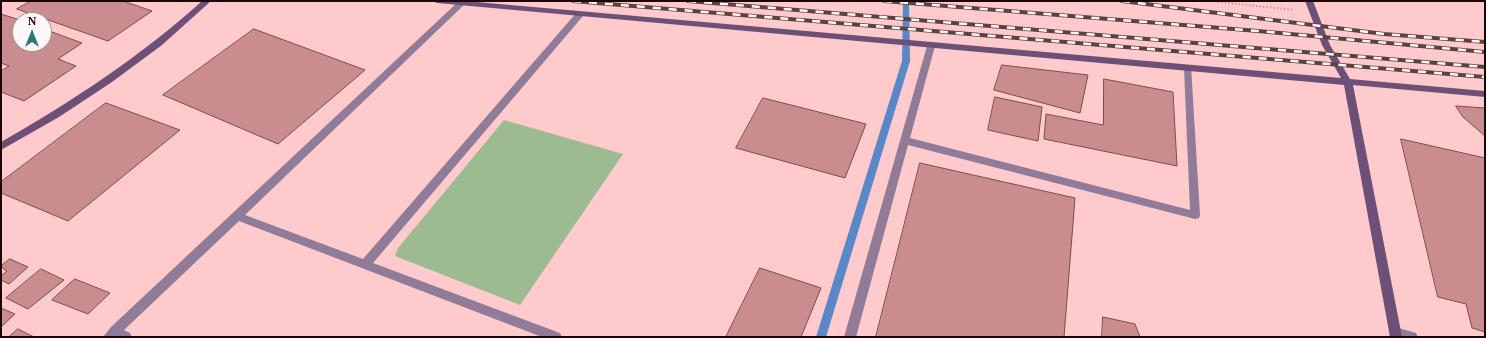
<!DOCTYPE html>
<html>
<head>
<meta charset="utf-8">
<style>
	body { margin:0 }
	#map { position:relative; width:1486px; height:338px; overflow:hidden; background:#fecacb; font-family:"Noto Serif",serif }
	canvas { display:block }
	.frame { position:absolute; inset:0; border:2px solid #1a0608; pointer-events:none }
	.north { position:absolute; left:12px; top:12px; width:40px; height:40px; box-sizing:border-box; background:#fff8f8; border:1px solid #a39798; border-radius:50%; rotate:0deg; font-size:11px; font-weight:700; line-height:16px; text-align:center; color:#1a0608 }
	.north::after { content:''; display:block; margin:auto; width:14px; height:18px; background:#2f7879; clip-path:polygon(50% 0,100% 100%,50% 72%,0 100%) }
</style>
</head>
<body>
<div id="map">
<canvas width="1486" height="338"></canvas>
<div class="frame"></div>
<div class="north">N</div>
</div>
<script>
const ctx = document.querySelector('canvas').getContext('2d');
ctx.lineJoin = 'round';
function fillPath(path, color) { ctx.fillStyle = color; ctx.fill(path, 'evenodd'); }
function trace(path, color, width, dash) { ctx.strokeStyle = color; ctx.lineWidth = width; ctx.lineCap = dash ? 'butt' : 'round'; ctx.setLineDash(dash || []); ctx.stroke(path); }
fillPath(new Path2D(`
	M504 120 623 154 520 305 395 256 398 248Z`), '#9dbb90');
fillPath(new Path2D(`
	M903 1H909L910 61 826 337H816L902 61Z`), '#5a88c7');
const building = new Path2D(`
	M31 1H123L152 11 108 41 17 9Z
	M1 14 20 20V44H44V29L82 43 58 59 76 66 24 101 1 92V71L9 66 1 63Z
	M254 29 365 70 278 144 163 95Z
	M1002 65 1088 75 1080 113 994 90Z
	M1104 79 1173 92 1177 166 1044 139 1046 114 1103 125Z
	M995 97 1042 107 1038 141 988 130Z
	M763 98 866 124 845 178 736 148Z
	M106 103 180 130 68 221 1 193V182Z
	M1456 106 1485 108V136L1463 117Z
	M1401 139 1485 158V332L1472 328 1466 304 1438 297Z
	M920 163 1075 198 1064 337H876Z
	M10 259 28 267 9 284 1 280V276L7 271 1 267V266Z
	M760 268 821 288 801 337H726Z
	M41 269 64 280 28 309 6 298Z
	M75 279 110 293 88 314 52 300Z
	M1 308 15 314 1 327Z
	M1103 317 1135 324 1140 337H1102Z
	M18 329 34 337H9Z`);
fillPath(building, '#c98d90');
trace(building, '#804a4d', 1);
trace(new Path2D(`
	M1211 1 1294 10`), '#ae8587', 2, [1, 2.5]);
fillPath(new Path2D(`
	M459 1H464L466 3 245 215 363 259 577 12H583L584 14 583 16 373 263 560 333 562 337H542L239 221 124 330 130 333 132 337H103L111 327Z
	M931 43 935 46 910 138 1190 210 1184 68 1185 66H1191L1200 215 1199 218 1195 219 908 145 856 337H844L927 46Z
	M1395 327 1416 333 1418 337 1391 336 1389 332 1391 328Z`), '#907c98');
fillPath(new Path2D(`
	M202 1H211L162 45 112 82 59 117 1 150V142C73 101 141 56 202 1Z
	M433 1H465L1341 78 1322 45 1305 1H1313L1330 45 1350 79 1485 91V97L1353 85 1402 337H1390L1344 85 437 3Z`), '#6d5078');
const rail = new Path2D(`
	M573 1 1485 77
	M688 1 1485 67
	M884 1 1258 31 1485 52
	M1122 1 1384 34 1485 42`);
trace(rail, '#5d4041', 4);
trace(rail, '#fff8f8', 2.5, [8]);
</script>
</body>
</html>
